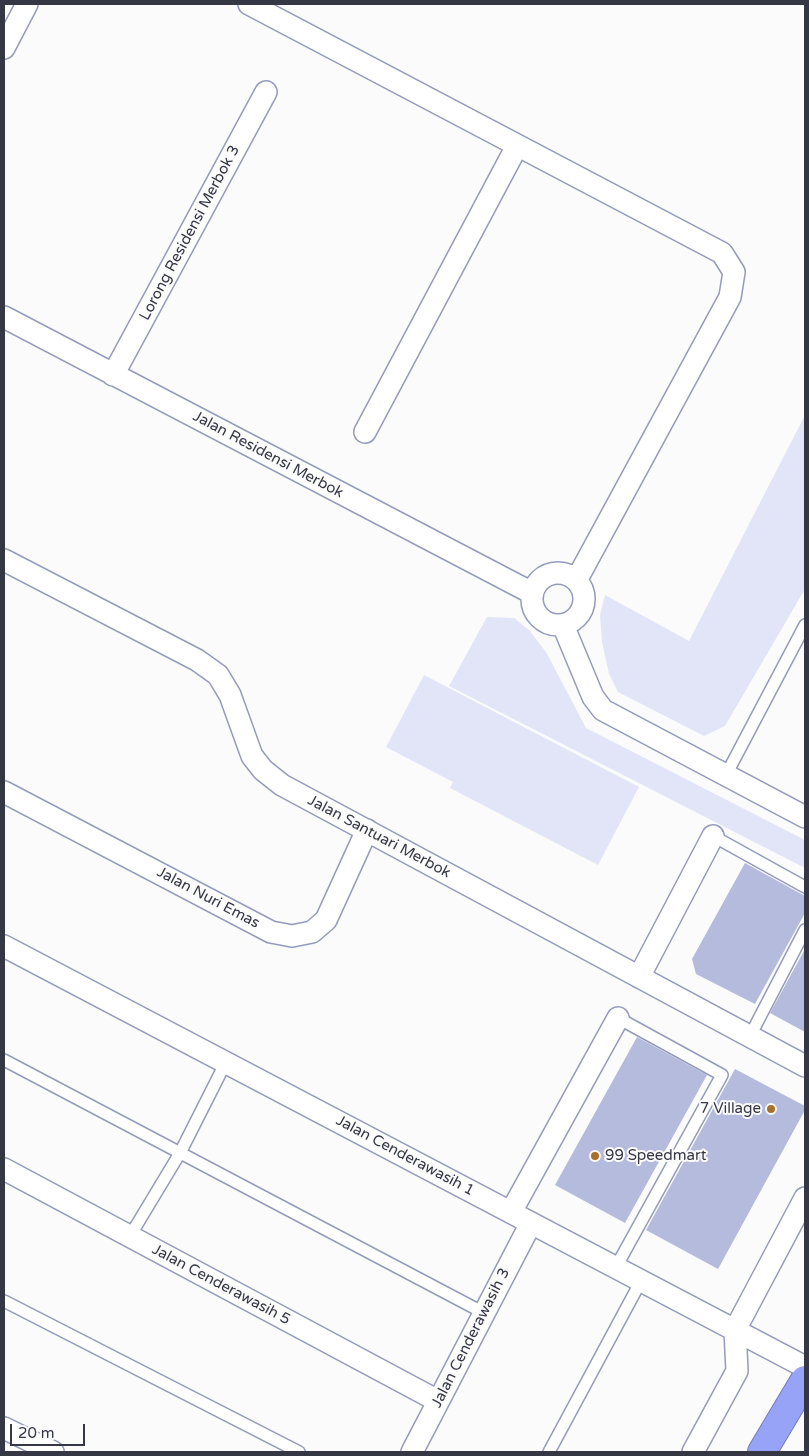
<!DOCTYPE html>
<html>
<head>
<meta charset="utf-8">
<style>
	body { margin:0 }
	#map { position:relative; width:809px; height:1456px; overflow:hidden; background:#fbfbfb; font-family:"Varela Round",sans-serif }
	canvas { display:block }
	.frame { position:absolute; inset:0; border:5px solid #353745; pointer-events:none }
	.scale { position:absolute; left:10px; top:1424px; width:75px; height:22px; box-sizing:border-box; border:2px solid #353745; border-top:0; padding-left:6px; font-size:15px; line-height:18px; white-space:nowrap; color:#353745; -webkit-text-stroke:4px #fbfbfb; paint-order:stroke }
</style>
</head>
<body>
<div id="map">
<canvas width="809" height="1456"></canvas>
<div class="frame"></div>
<div class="scale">20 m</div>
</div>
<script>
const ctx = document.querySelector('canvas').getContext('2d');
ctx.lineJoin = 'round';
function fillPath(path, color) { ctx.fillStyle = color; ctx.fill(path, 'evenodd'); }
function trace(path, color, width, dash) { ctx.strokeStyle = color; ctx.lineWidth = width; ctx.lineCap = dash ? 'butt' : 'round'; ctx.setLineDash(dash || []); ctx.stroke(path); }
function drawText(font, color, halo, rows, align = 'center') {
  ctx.font = font + ' "Varela Round",sans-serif'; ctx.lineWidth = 4; ctx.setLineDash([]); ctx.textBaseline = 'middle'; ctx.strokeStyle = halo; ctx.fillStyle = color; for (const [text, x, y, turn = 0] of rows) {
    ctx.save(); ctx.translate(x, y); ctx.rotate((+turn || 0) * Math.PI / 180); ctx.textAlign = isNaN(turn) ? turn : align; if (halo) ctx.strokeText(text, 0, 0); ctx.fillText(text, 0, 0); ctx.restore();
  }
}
fillPath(new Path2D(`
	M805 415V589L725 726 704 736 618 692 609 674 602 642 600 615 605 595 689 641Z
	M487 617 514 618 529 630 546 652 586 728 805 840V868L449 686Z
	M424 675 639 787 598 865 450 788 453 782 386 747Z`), '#e2e5f8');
fillPath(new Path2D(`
	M745 863 805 896V913L755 1004 696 974 692 959Z
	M805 949V1032L770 1013Z
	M637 1037 707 1075 625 1223 555 1185Z
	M735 1069 805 1106V1110L718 1269 646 1230Z`), '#b4bbdc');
const lane = new Path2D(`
	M726 775 805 625
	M713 836 805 887
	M750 1036 805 930
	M4 1060 484 1313
	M130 1236 180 1153 226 1062
	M616 1267 722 1075 618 1018
	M4 1301 299 1452
	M549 1452 641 1281`);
const street = new Path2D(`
	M249 4 722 253 734 272 730 297 577 579
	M4 48 27 4
	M4 317 532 593
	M113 375 266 92
	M365 432 517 146
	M4 560 197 660 218 675 230 695 252 756 263 770 282 785 805 1066
	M532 599a26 26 0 1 1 52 0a26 26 0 1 1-52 0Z
	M563 625 593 697 603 710 805 817
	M4 792 271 932 292 936 312 932 326 920 367 830
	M4 946 805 1367
	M639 977 713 836
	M4 1169 438 1401
	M511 1212 618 1018
	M4 1428 53 1452
	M412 1452 531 1223
	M693 1452 737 1371 735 1330 805 1198`);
const highway = new Path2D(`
	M762 1452 805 1380`);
trace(lane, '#959bbb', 14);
trace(street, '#959bbb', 24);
trace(highway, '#757db9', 30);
trace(lane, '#fff', 11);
trace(street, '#fff', 21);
trace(highway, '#97a3f7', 28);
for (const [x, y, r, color] of [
	[771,1109,5,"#a86f2d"],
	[595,1156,5,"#a86f2d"]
]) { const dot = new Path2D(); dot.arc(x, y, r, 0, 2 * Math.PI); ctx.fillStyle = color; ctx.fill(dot); trace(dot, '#fbfbfb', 2); }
drawText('15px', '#353745', '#fbfbfb', [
	["Lorong Residensi Merbok 3",190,233,-62],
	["Jalan Residensi Merbok",268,455,28],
	["Jalan Santuari Merbok",379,837,28],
	["Jalan Nuri Emas",208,898,28],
	["Jalan Cenderawasih 1",405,1156,28],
	["Jalan Cenderawasih 5",221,1285,28],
	["Jalan Cenderawasih 3",471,1338,-63]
]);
drawText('15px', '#353745', '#fbfbfb', [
	["7 Village",761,1109],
	["99 Speedmart",605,1156,"left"]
], 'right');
</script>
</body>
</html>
